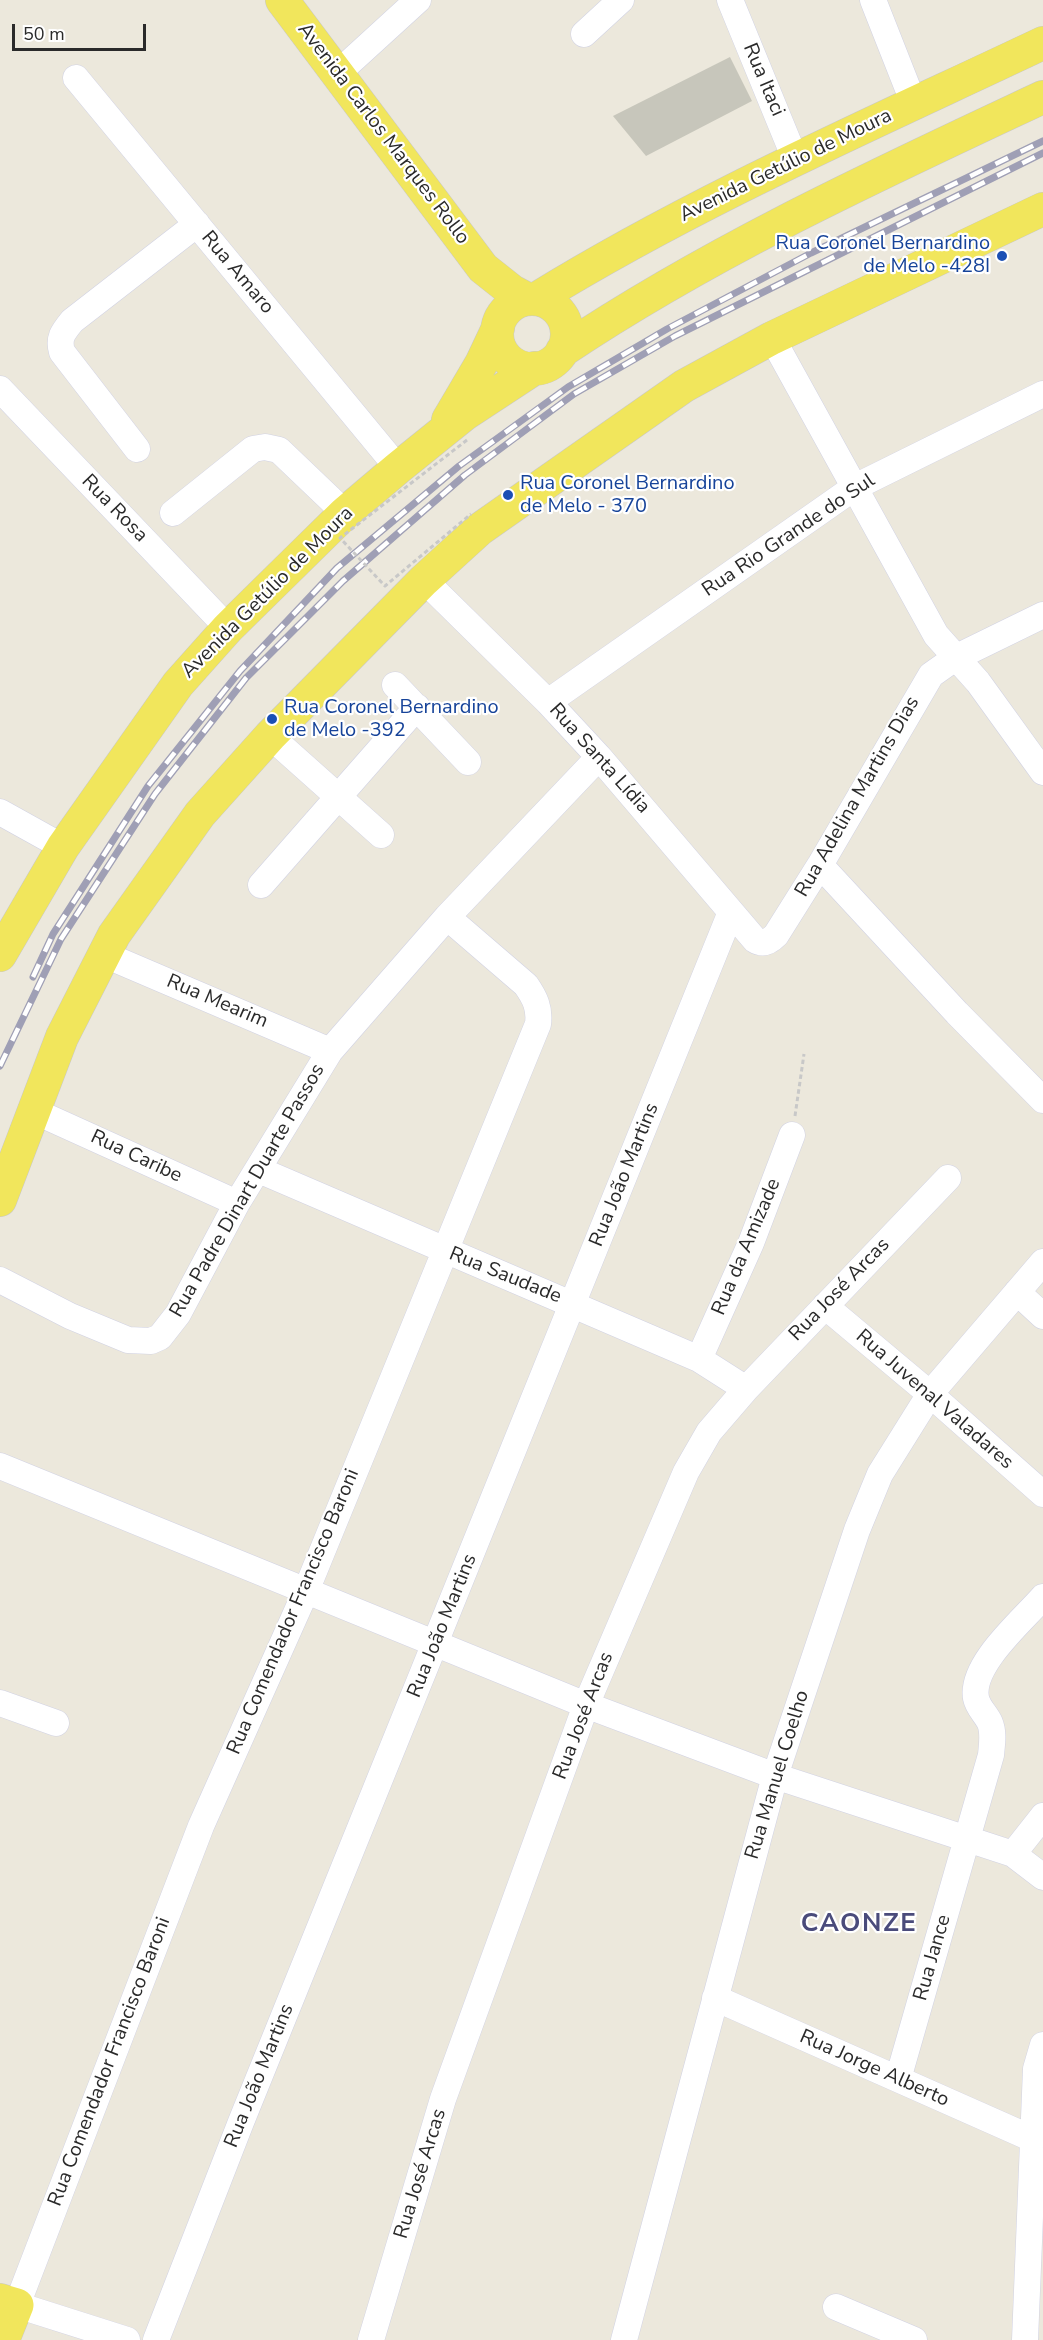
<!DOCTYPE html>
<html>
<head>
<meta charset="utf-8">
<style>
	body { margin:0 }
	#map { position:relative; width:1043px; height:2340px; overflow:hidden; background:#ece8dc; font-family:"Nunito Sans",sans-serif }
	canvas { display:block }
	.scale { position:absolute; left:12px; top:24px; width:134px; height:27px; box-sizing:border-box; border:3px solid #2a2a2a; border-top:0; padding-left:8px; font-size:18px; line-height:21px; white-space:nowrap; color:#2a2a2a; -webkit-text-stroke:4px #fff; paint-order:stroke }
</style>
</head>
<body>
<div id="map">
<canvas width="1043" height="2340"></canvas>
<div class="scale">50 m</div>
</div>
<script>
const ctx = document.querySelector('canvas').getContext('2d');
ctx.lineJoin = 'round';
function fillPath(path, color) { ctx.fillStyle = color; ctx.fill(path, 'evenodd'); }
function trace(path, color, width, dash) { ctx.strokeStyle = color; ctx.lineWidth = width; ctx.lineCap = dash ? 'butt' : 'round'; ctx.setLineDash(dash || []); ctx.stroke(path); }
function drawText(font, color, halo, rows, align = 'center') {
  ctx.font = font + ' "Nunito Sans",sans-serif'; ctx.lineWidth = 4.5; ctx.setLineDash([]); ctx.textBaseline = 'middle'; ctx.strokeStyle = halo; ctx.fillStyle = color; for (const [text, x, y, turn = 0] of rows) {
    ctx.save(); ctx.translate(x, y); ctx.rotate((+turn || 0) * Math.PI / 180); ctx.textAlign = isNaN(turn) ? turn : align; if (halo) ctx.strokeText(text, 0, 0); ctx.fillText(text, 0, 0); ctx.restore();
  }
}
fillPath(new Path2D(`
	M730 57 752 101 646 156 613 116Z`), '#c7c6bb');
const minor = new Path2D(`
	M730 0 796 161
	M873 0 914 104
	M584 34 621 0
	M338 73 418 0
	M76 78 398 468
	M772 338 936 635 978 682 1043 772
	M0 389 228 628
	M137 449 62 352C58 338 63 332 72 321L197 224
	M173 513 253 449 265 447 279 450 345 513
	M424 580 548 702 599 757 755 940C763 945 770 941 776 935L820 865 931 675 955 658 1043 615
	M395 685 468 762
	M548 702 855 487 1043 394
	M270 736 381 835
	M0 812 63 847
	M820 865 957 1013 1043 1100
	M261 885 417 707
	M103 954 330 1051
	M34 1111 237 1203
	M259 1170 699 1359 746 1389
	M0 1280 70 1316 128 1340 151 1341 160 1337 178 1314 237 1203 330 1051 447 917 599 757
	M1017 1292 1043 1316
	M825 1306 930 1394 1043 1494
	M699 1359 751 1243 792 1135
	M0 1466 586 1705 775 1776 1013 1854 1043 1877
	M0 1703 56 1723
	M1013 1854 1043 1816
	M715 1998 1033 2139
	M898 2079 991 1755C992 1744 994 1733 990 1723 986 1714 978 1708 976 1698 970 1665 1022 1621 1043 1597
	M836 2307 914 2340
	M127 2340 17 2305 201 1826 306 1591 538 1024C540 1008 535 998 526 985L447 917
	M156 2340 241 2122 731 912
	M371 2340 443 2099 586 1705 686 1472 709 1432 746 1389 948 1178
	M624 2340 775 1776 857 1530 880 1474 930 1394 1043 1262
	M1025 2340 1036 2069 1043 2045`);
const major = new Path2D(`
	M282 0 483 268 512 291 527 299
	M536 299C697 200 872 124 1043 43
	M497 334a35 35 0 1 1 70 0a35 35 0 1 1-70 0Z
	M562 351C713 250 879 174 1043 97
	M448 420 481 364 498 328
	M0 955 63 847 178 684 228 628 345 513 398 468 465 414 535 368
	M0 1200 62 1037 114 935 200 814 270 736 424 580 480 529 684 386 772 338 1043 209
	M0 2300 17 2305 3 2340`);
trace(minor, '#d1d2e3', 27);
trace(major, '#c8c8c8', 34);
trace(new Path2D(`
	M795 1116 804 1054`), '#c8c8c8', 3, [4.5, 3]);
trace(minor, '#fff', 26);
trace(major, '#f1e65c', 33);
const rail = new Path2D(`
	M33 977 53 934 148 786 240 671 337 568 459 466 568 387 667 329 811 253 1043 141
	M0 1066 61 939 155 794 246 678 343 581 465 475 574 394 675 336 1043 153`);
trace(rail, '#9f9fb5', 7);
trace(rail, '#fff', 4.5, [14]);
trace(new Path2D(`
	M467 440 340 538 385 586 471 514`), '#c8c8c8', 3, [4.5, 3]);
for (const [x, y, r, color] of [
	[1002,256,6,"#1a4fb4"],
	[508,495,6,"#1a4fb4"],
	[272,719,6,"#1a4fb4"]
]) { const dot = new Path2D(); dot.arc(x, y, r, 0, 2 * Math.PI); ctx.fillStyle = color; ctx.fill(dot); trace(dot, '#fff', 2); }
drawText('20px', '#2a2a2a', '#fff', [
	["Rua Itaci",763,80,67],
	["Avenida Carlos Marques Rollo",383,134,53],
	["Avenida Getúlio de Moura",786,166,-26],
	["Rua Amaro",237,273,50],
	["Rua Rosa",114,509,46],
	["Rua Rio Grande do Sul",789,536,-34],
	["Avenida Getúlio de Moura",268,593,-45],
	["Rua Santa Lídia",599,759,48],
	["Rua Adelina Martins Dias",858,797,-60],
	["Rua Mearim",217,1002,23],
	["Rua Caribe",136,1157,25],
	["Rua João Martins",625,1175,-68],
	["Rua Padre Dinart Duarte Passos",248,1191,-60],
	["Rua da Amizade",747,1247,-67],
	["Rua Saudade",505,1276,22],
	["Rua José Arcas",840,1290,-46],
	["Rua Juvenal Valadares",934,1400,41],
	["Rua Comendador Francisco Baroni",294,1612,-67],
	["Rua João Martins",443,1626,-68],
	["Rua José Arcas",584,1716,-69],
	["Rua Manuel Coelho",778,1775,-73],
	["Rua Jance",933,1958,-74],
	["Rua Comendador Francisco Baroni",110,2062,-69],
	["Rua Jorge Alberto",874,2069,24],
	["Rua João Martins",260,2076,-68],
	["Rua José Arcas",421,2174,-73]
]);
drawText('20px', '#164399', '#fff', [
	["Rua Coronel Bernardino",990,244,"right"],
	["de Melo -428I",990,267,"right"],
	["Rua Coronel Bernardino",520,484],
	["de Melo - 370",520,507],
	["Rua Coronel Bernardino",284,708],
	["de Melo -392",284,731]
], 'left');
ctx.letterSpacing = '1.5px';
drawText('bold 26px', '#4a4b7b', '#fff', [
	["CAONZE",859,1925]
]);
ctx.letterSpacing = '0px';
</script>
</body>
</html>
